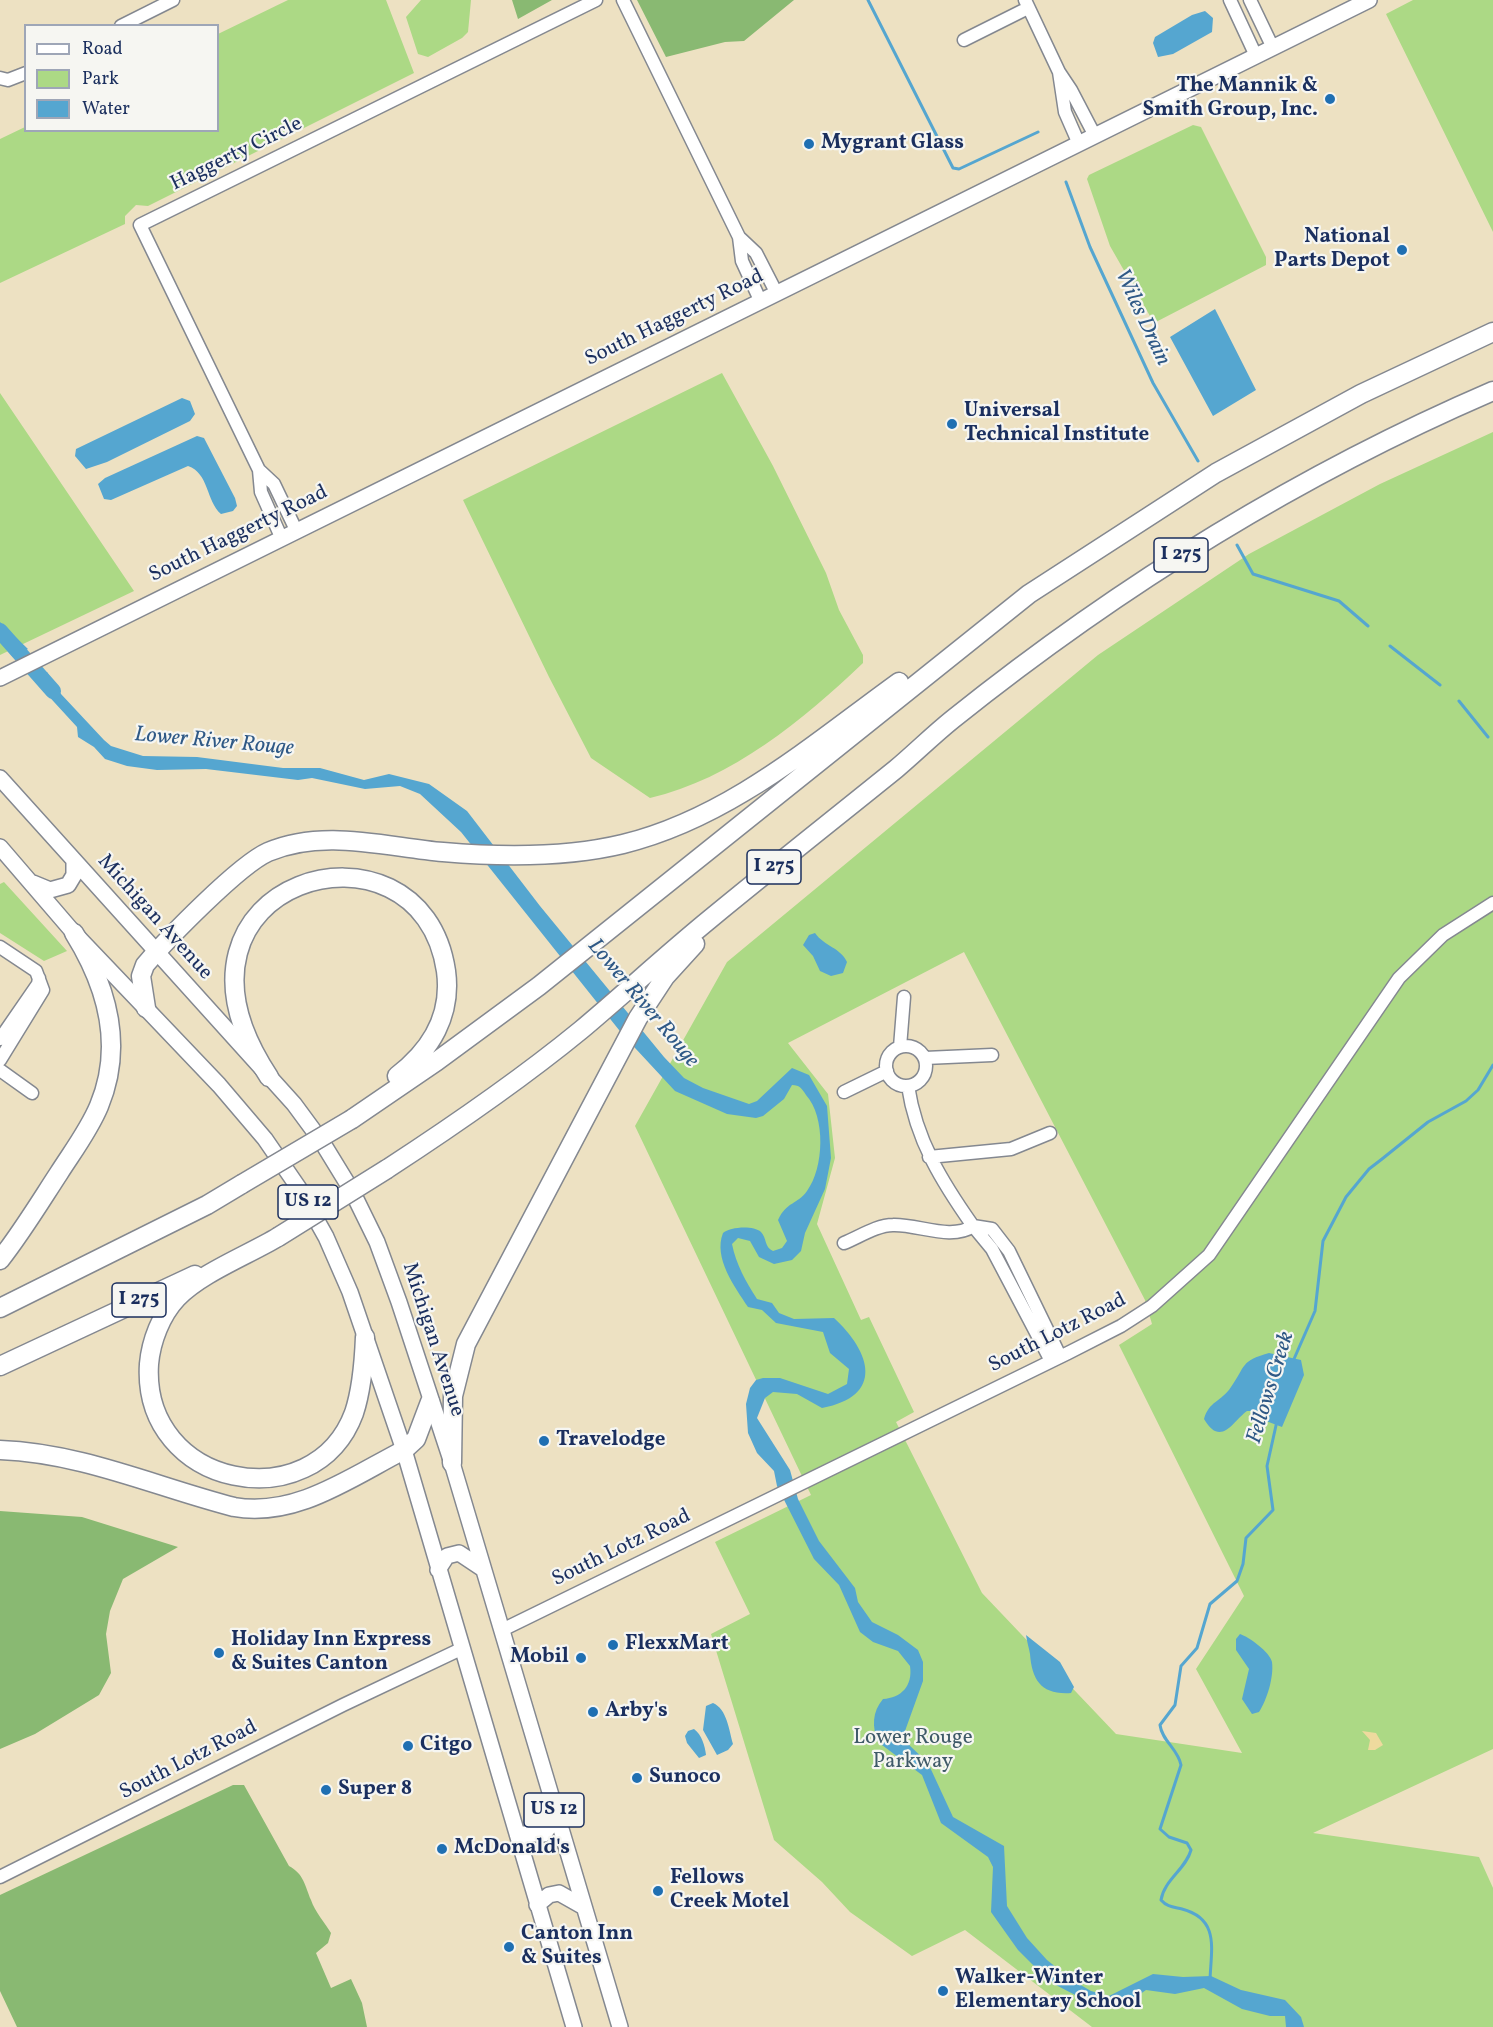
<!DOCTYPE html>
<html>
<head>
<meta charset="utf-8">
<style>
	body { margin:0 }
	#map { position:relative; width:1493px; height:2027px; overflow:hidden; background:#ede1c2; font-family:Vollkorn,serif }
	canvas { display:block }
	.legend { position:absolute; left:24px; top:24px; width:195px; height:108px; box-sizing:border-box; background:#f6f6f2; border:2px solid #9ea6b7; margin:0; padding:8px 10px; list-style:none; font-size:18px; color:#1b2f5e }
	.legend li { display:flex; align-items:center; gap:12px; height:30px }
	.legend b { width:30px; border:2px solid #9ea6b7 }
</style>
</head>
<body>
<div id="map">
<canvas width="1493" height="2027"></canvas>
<ul class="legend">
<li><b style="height:8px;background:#fff"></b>Road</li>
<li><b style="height:16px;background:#acd985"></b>Park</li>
<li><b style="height:16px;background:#55a6d0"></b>Water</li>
</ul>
</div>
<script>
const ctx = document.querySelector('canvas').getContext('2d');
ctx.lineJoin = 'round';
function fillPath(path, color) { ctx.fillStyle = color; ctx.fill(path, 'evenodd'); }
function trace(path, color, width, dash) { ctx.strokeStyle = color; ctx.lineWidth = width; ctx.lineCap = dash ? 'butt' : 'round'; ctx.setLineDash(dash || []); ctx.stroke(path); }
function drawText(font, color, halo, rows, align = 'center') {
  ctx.font = font + ' Vollkorn,serif'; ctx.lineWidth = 4.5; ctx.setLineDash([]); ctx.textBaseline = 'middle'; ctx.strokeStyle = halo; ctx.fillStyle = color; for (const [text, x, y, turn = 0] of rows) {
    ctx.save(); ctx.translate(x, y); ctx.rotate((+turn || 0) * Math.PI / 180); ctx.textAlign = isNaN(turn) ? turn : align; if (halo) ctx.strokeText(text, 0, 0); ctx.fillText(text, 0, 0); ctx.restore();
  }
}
fillPath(new Path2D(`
	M288 0H386L414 73 148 206 136 205 125 216V224L0 283V139L25 127 26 130H218V34Z
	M421 0H471L468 32 462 38 428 57 418 54 406 17Z
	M1413 0H1493V232L1386 14Z
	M1193 125 1201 127 1266 257V265L1154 323 1110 246 1087 179 1089 175Z
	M722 373 773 466 826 573 839 610 863 655V663C803 720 732 779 650 798L591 758 549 677 463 500Z
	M0 393 134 591 0 655Z
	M1493 432V1749L1313 1833 1479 1857 1493 1888V2027H1092L965 1930 912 1956 850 1912 822 1882 774 1840 711 1634 750 1614 715 1542 811 1495 635 1126 727 962 1098 655 1249 554 1380 484ZM964 952 1145 1300 1152 1324 1119 1345 1244 1596 1196 1669 1242 1753 1116 1734 982 1593 896 1422 914 1412 869 1317 861 1320 817 1224 835 1158 828 1094 788 1043Z
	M4 882 67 951 44 961 0 933V884Z`), '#acd985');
fillPath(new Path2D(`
	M512 0H552L518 19Z
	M637 0H794L744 41 725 42 666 57Z
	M0 1511 82 1517 178 1547 123 1579 110 1611 106 1634 111 1673 99 1695 35 1734 0 1749Z
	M233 1785H244L289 1866C304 1874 305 1886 311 1900 315 1912 325 1923 331 1933L328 1943 316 1953 331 1988 351 1979 362 2003 367 2027H17L0 1991V1895Z`), '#89b972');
fillPath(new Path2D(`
	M1362 1731 1376 1733 1383 1745 1375 1750H1368L1370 1740Z`), '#eeda9e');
fillPath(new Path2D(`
	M1205 11 1213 18 1212 32 1173 54 1158 57 1153 43 1155 37 1192 15Z
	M1215 309 1256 390 1213 416 1170 337Z
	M182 398 190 401 195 414 190 421 107 462 86 469 75 456 76 449Z
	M197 436 204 438 235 498 237 506 233 511 221 514C206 501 209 473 188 466L111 500 104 499 98 484 105 478Z
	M0 622 28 649 13 657 0 641Z
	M47 672 61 694 104 740 111 746 143 756 197 757 283 768H320L364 780 389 774 429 784 467 811 540 906 664 1057 684 1078 703 1088 749 1104 757 1101 792 1068 809 1075 827 1106 831 1158 825 1189 805 1233 801 1251 792 1260 774 1264 759 1257 750 1241 738 1238 732 1244C736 1264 746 1282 757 1299L772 1303 779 1313 794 1319 834 1318C871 1352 885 1396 822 1408L797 1394 773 1392 765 1398 757 1418 790 1470 798 1499 819 1541 855 1588 858 1602 872 1622 898 1635 918 1650 923 1662V1681L905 1731 907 1743 928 1763 953 1817 1004 1846 1007 1906 1027 1938 1047 1960 1072 1980 1091 1991 1109 1996 1153 1974 1183 1977 1211 1976 1241 1990 1285 2000 1301 2017 1304 2027H1286L1285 2016H1270L1242 2009 1204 1988 1175 1994 1146 1990 1129 2002 1104 2004 1077 1996 1056 1985 1036 1968 1018 1950 991 1912 993 1867 988 1857 941 1823 922 1775 878 1742C872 1727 872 1712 883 1699 901 1698 913 1686 910 1666L898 1651 873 1642 860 1632 839 1585 814 1559 777 1486 774 1471 757 1453 748 1433 746 1404 750 1388 756 1380 763 1378H780L828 1394 847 1384 849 1369 830 1353 823 1332 776 1323 762 1310 748 1307C735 1287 713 1258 723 1233 730 1227 753 1225 761 1232 767 1238 764 1247 773 1251L782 1248 787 1241 778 1220C787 1201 797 1205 807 1191 824 1168 826 1117 806 1095 802 1089 800 1085 792 1085L784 1099 763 1116 756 1118 727 1114 675 1091 623 1035 461 832 420 794 400 786 365 789 312 778 298 780 206 769 157 770 127 766 105 759 94 747 78 737 77 727 32 678Z
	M815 933C824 946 841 948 847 962L843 973 831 976 820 971 813 956 803 945 809 935Z
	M1269 1353 1301 1360 1304 1375 1282 1427 1266 1421 1255 1411H1247C1233 1421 1221 1448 1204 1419 1209 1401 1221 1402 1231 1387 1246 1366 1240 1361 1269 1353Z
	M1240 1634C1249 1637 1270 1652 1272 1662 1274 1677 1267 1700 1259 1712L1252 1714 1242 1699 1249 1669 1236 1650V1639Z
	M1026 1635 1060 1662 1074 1687 1071 1693C1042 1695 1032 1681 1030 1654 1029 1648 1027 1642 1026 1635Z
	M713 1703C727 1709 729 1730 733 1744L728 1750 717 1755 703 1730 706 1706Z
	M694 1729C702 1735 705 1746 706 1755L699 1758 687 1743 685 1736 688 1731Z`), '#55a6d0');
trace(new Path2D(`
	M868 0 953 168 959 169 1038 132
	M1066 182 1090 247 1153 383 1198 461
	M1237 545 1253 574 1339 601 1368 626
	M1390 646 1440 685
	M1459 701 1488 737
	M1294 1359 1315 1311 1323 1241 1346 1197 1369 1169 1382 1159 1428 1122 1466 1101 1478 1090 1493 1065
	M1210 1980C1211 1949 1220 1919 1182 1909 1174 1907 1167 1907 1161 1900 1164 1880 1186 1869 1191 1850L1187 1843 1169 1837 1160 1829 1181 1765C1178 1749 1162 1741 1160 1725L1175 1705 1181 1666 1197 1648 1210 1604 1237 1581 1243 1564 1246 1538 1273 1510 1267 1466 1277 1421`), '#55a6d0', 3);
trace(new Path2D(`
	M0 631 53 691`), '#55a6d0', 16);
const minor = new Path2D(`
	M623 0 739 237
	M1025 0 1059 72
	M1230 0 1256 56
	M1250 0 1273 48
	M121 26 173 0
	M964 40 1028 8
	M0 78 8 80 26 73
	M1079 144 1065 112 1059 72 1071 90 1095 136
	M760 300 742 261 739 237 756 253 776 292
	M259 470 140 225 596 0
	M281 537 261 492 259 470 274 484 296 530
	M0 947 36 971 43 990 0 1060
	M0 1039 38 984 39 978
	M886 1066a20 20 0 1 1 40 0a20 20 0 1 1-40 0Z
	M900 1047 904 997
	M925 1058 992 1055
	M0 1070 32 1093
	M844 1092 887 1071
	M929 1157 1011 1149 1050 1133
	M844 1243C859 1237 877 1225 893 1225 918 1224 951 1241 973 1226 942 1182 916 1140 908 1086
	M1051 1361 992 1249 973 1226 992 1229 1009 1251 1060 1356
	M502 1630 1068 1353 1121 1326 1152 1306 1209 1255 1399 978 1443 935 1493 903
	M0 1877 343 1705 461 1649`);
const major = new Path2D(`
	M0 678 1369 0
	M0 778 294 1104 322 1142 352 1191 377 1242 399 1302 452 1463 620 2027
	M0 847 74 933 219 1085 265 1139 298 1187 326 1237 350 1292 404 1450 574 2027
	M33 883 50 890 68 885 74 875V860
	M438 1570 447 1556 459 1553 483 1569
	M517 1834H544L556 1817
	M537 1905 549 1895 559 1893 582 1906`);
const highway = new Path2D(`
	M146 1008 141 976 145 965C168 938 239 865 268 852 323 828 386 847 443 852 502 857 565 858 623 844 729 818 813 744 899 682
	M269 1077C138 879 421 801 446 971 452 1015 431 1050 397 1076
	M352 1119 437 1061 539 986 1029 594 1216 473 1361 394 1493 332
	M387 1169C453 1126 520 1080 581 1030 625 993 666 955 710 919 772 868 834 819 896 769 915 753 933 735 953 719 1118 587 1298 475 1493 391
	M278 1237C248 1255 201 1273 177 1298 161 1315 151 1341 149 1364 141 1488 314 1521 354 1413 362 1389 364 1362 365 1337
	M0 1260C22 1232 40 1202 59 1173 73 1151 89 1130 99 1106 124 1046 107 986 74 933
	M0 1308 207 1205 242 1184
	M0 1366 195 1275
	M0 1450C82 1453 156 1487 234 1507 296 1518 351 1477 404 1450L416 1439 430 1402
	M452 1463 453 1396 466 1344 638 1018 665 977 695 944`);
trace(minor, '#848890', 15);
trace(major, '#848890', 18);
trace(highway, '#848890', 21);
trace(minor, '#fff', 12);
trace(major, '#fff', 15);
trace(highway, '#fff', 18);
const highwayBridge = new Path2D(`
	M242 1184 352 1119
	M278 1237 387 1169`);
trace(highwayBridge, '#848890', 21, []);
trace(highwayBridge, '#fff', 18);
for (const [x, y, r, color] of [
	[1330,99,6,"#1f6fb2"],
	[809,144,6,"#1f6fb2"],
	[1402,250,6,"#1f6fb2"],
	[952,424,6,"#1f6fb2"],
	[544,1441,6,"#1f6fb2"],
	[613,1645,6,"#1f6fb2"],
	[219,1653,6,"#1f6fb2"],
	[581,1658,6,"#1f6fb2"],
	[593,1712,6,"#1f6fb2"],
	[408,1746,6,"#1f6fb2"],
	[637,1778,6,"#1f6fb2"],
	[326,1790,6,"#1f6fb2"],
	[442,1849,6,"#1f6fb2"],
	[658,1891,6,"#1f6fb2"],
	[509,1947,6,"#1f6fb2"],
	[943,1991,6,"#1f6fb2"]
]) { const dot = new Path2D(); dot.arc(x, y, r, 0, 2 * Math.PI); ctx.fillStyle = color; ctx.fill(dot); trace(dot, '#f6f6f2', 2); }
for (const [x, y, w] of [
	[1181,555,54],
	[774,867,54],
	[308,1202,60],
	[139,1300,54],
	[554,1810,60]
]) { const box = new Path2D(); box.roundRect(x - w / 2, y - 17, w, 34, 4.5); ctx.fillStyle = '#f6f6f2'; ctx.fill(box); trace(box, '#1b2f5e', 1.5); }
drawText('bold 20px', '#1b2f5e', null, [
	["I 275",1181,555],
	["I 275",774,867],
	["US 12",308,1202],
	["I 275",139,1300],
	["US 12",554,1810]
]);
drawText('bold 21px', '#1b2f5e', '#f6f6f2', [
	["The Mannik &",1318,87,"right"],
	["Smith Group, Inc.",1318,111,"right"],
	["Mygrant Glass",821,144],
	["National",1390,238,"right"],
	["Parts Depot",1390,262,"right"],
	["Universal",964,412],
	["Technical Institute",964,436],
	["Travelodge",556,1441],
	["Holiday Inn Express",231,1641],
	["& Suites Canton",231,1665],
	["FlexxMart",625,1645],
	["Mobil",569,1658,"right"],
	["Arby's",605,1712],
	["Citgo",420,1746],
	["Sunoco",649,1778],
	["Super 8",338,1790],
	["McDonald's",454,1849],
	["Fellows",670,1879],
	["Creek Motel",670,1903],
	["Canton Inn",521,1935],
	["& Suites",521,1959],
	["Walker-Winter",955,1979],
	["Elementary School",955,2003]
], 'left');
drawText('21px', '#1b2f5e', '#f6f6f2', [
	["Haggerty Circle",237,155,-26],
	["South Haggerty Road",675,319,-26],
	["South Haggerty Road",239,535,-26],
	["Michigan Avenue",154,918,48],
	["South Lotz Road",1058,1334,-27],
	["Michigan Avenue",432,1340,72],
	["South Lotz Road",622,1549,-26],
	["South Lotz Road",189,1761,-27]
]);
drawText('21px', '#3f5a68', '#f6f6f2', [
	["Lower Rouge",913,1739],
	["Parkway",913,1763]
]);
drawText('italic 22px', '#2f5986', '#f6f6f2', [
	["Wiles Drain",1141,318,65],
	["Lower River Rouge",214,743,5],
	["Lower River Rouge",642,1004,50],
	["Fellows Creek",1272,1388,-73]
]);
</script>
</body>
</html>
